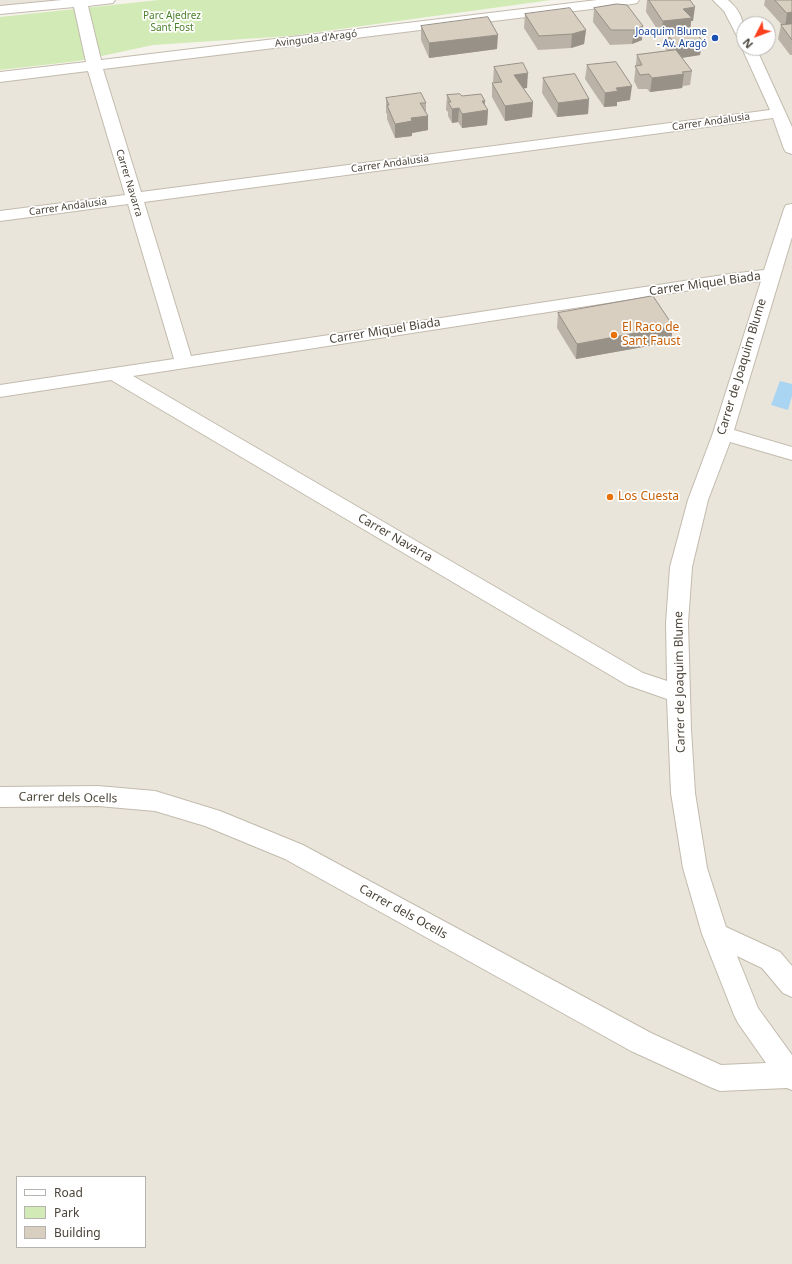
<!DOCTYPE html>
<html>
<head>
<meta charset="utf-8">
<style>
	body { margin:0 }
	#map { position:relative; width:792px; height:1264px; overflow:hidden; background:#f6f3ec; font-family:"Noto Sans",sans-serif }
	canvas { display:block }
	.legend { position:absolute; left:16px; top:1176px; width:130px; height:72px; box-sizing:border-box; background:#fff; border:1px solid #b7b4b0; margin:0; padding:5px 7px; list-style:none; font-size:12px; color:#4b4439 }
	.legend li { display:flex; align-items:center; gap:8px; height:20px }
	.legend b { width:20px; border:1px solid #b7b4b0 }
	.north { position:absolute; left:736px; top:16px; width:40px; height:40px; box-sizing:border-box; background:#fff; border:1px solid #b7b4b0; border-radius:50%; rotate:228deg; font-size:11px; font-weight:700; line-height:16px; text-align:center; color:#4b4439 }
	.north::after { content:''; display:block; margin:auto; width:14px; height:18px; background:#fc3f1d; clip-path:polygon(50% 0,100% 100%,50% 72%,0 100%) }
</style>
</head>
<body>
<div id="map">
<canvas width="792" height="1264"></canvas>
<ul class="legend">
<li><b style="height:5px;background:#fff"></b>Road</li>
<li><b style="height:11px;background:#d2eab5"></b>Park</li>
<li><b style="height:11px;background:#d8cfc1"></b>Building</li>
</ul>
<div class="north">N</div>
</div>
<script>
const ctx = document.querySelector('canvas').getContext('2d');
ctx.lineJoin = 'round';
function fillPath(path, color) { ctx.fillStyle = color; ctx.fill(path, 'evenodd'); }
function trace(path, color, width, dash) { ctx.strokeStyle = color; ctx.lineWidth = width; ctx.lineCap = dash ? 'butt' : 'round'; ctx.setLineDash(dash || []); ctx.stroke(path); }
function drawText(font, color, halo, rows, align = 'center') {
  ctx.font = font + ' "Noto Sans",sans-serif'; ctx.lineWidth = 3.5; ctx.setLineDash([]); ctx.textBaseline = 'middle'; ctx.strokeStyle = halo; ctx.fillStyle = color; for (const [text, x, y, turn = 0] of rows) {
    ctx.save(); ctx.translate(x, y); ctx.rotate((+turn || 0) * Math.PI / 180); ctx.textAlign = isNaN(turn) ? turn : align; if (halo) ctx.strokeText(text, 0, 0); ctx.fillText(text, 0, 0); ctx.restore();
  }
}
fillPath(new Path2D(`
	M0 0H108L0 12Z
	M603 0H792V1264H0V82ZM744 24H768V48H744ZM17 1177H145V1247H17Z`), '#eae5da');
fillPath(new Path2D(`
	M159 0H551L289 36 153 45 78 61 0 70V17Z`), '#d2eab5');
fillPath(new Path2D(`
	M780 381 792 384V396L788 410 771 405Z`), '#a9d4f2');
const minor = new Path2D(`
	M62 0H115L113 3 88 6 101 60 597 0H639L637 3 632 4 103 69 141 192 770 110 742 48 744 45V48H756L792 127V154L786 152 784 149 773 118 144 202 191 356 730 274 764 270 784 209 786 205 792 204V237L734 430 792 447V460L730 442 708 500 692 567 688 623 691 729 695 793 707 868 726 927 780 952 792 966V997L783 993 762 968 737 956 758 1008 792 1055V1090L787 1088 720 1091 710 1087 631 1051 285 859 205 826 155 811 98 806 0 807V787L98 786 155 791 220 811 303 845 651 1033 721 1065 766 1063 738 1023 734 1015 702 934 683 868 671 793 667 699 627 685 111 380 0 397V385L174 359 128 204 0 221V211L125 195 88 71 0 82V72L86 62 74 7 0 14V6ZM761 281 713 433 688 500 670 567 666 623 667 681 643 673 133 376 730 284Z
	M713 0H728C743 13 744 23 744 41L739 40 724 11Z`);
trace(minor, '#c2bbae', 2);
fillPath(minor, '#fff');
fillPath(new Path2D(`
	M647 0H690L693 21H691L690 32 661 35 646 12Z
	M765 0H792V55H790L778 39 781 25H782L764 5Z
	M617 4 642 40 632 44 610 45 593 22 594 8Z
	M525 14 586 30 584 44 571 48 538 50 524 28Z
	M421 26 497 49 429 58 421 40Z
	M668 35 702 41 700 55 682 58 692 71 690 85 683 86 682 88 650 92 647 89H638L634 81 637 55 667 51 666 49Z
	M587 65 630 100 617 102V106L604 107 585 79Z
	M494 67 527 88H523L533 102 532 117 505 121 492 97V83H494L493 82Z
	M543 78 589 99 588 114 557 117 542 93Z
	M447 95 462 96 485 105 488 110 487 125 462 128 458 122 452 123 448 116V112L446 110Z
	M386 98 426 103V112L428 116V130L412 133V136L395 138 387 119V114L386 113Z
	M558 313 671 342 576 359 557 328Z`), '#bab2a6');
fillPath(new Path2D(`
	M695 7 693 21H691L690 32 661 35 663 21 683 9Z
	M792 12V26L785 27 787 13Z
	M643 26 642 40 632 44 634 30Z
	M586 30 584 44 571 48 572 34Z
	M498 35 497 49 429 58V43Z
	M702 41 700 55 674 59 676 45Z
	M528 73 527 88 514 90V75Z
	M684 74 682 88 650 92 652 78Z
	M632 86 630 100 617 102V106L604 107 605 93 616 88Z
	M589 99 588 114 557 117 558 103Z
	M482 101H485L484 111 488 110 487 125 462 128V114Z
	M533 102 532 117 505 121V106Z
	M459 108 458 122 452 123V109Z
	M428 116V130L412 133V136L395 138V124L411 118Z
	M673 326 671 342 576 359 577 344Z`), '#979187');
const building = new Path2D(`
	M649 0H690L695 7 683 9 692 18 663 21Z
	M775 0H792V12L787 13Z
	M617 4 627 5 643 26 634 30H611L594 8Z
	M570 8 586 30 572 34 539 36 525 14Z
	M488 17 498 35 429 43 421 26Z
	M792 24V40L781 25Z
	M696 32 702 41 676 45 668 35Z
	M676 50 692 71 682 72 684 74 652 78 649 74 640 75 635 66 642 65 637 55Z
	M616 62 632 86 616 88 618 91 605 93 587 65Z
	M523 63 528 73 514 75 533 102 505 106 492 83 502 82 494 67Z
	M575 74 589 99 558 103 543 78Z
	M421 93 426 103H420L428 116 411 118 412 121 395 124 387 105H389L386 98Z
	M460 94 462 96 481 94 485 101H482L488 110 462 114 459 108 452 109 448 102H451L447 95Z
	M653 296 673 326 577 344 558 313Z`);
fillPath(building, '#d8cfc1');
trace(building, '#979187', 1);
for (const [x, y, r, color] of [
	[715,38,4,"#1a4fb4"],
	[614,335,4,"#e8710a"],
	[610,497,4,"#e8710a"]
]) { const dot = new Path2D(); dot.arc(x, y, r, 0, 2 * Math.PI); ctx.fillStyle = color; ctx.fill(dot); trace(dot, '#fff', 1.5); }
drawText('10px', '#4a7f2a', '#fff', [
	["Parc Ajedrez",172,16],
	["Sant Fost",172,28]
]);
drawText('10px', '#164399', '#fff', [
	["Joaquim Blume",707,32],
	["- Av. Aragó",707,44]
], 'right');
drawText('10px', '#4b4439', '#fff', [
	["Avinguda d'Aragó",316,39,-7],
	["Carrer Andalusia",711,122,-8],
	["Carrer Andalusia",390,164,-8],
	["Carrer Navarra",129,183,73],
	["Carrer Andalusia",68,207,-8]
]);
drawText('12px', '#4b4439', '#fff', [
	["Carrer Miquel Biada",705,284,-8],
	["Carrer Miquel Biada",385,331,-9],
	["Carrer de Joaquim Blume",742,367,-73],
	["Carrer Navarra",395,538,30],
	["Carrer de Joaquim Blume",680,682,-91],
	["Carrer dels Ocells",68,798,1],
	["Carrer dels Ocells",403,912,29]
]);
drawText('12px', '#c56008', '#fff', [
	["El Raco de",622,328],
	["Sant Faust",622,342],
	["Los Cuesta",618,497]
], 'left');
</script>
</body>
</html>
